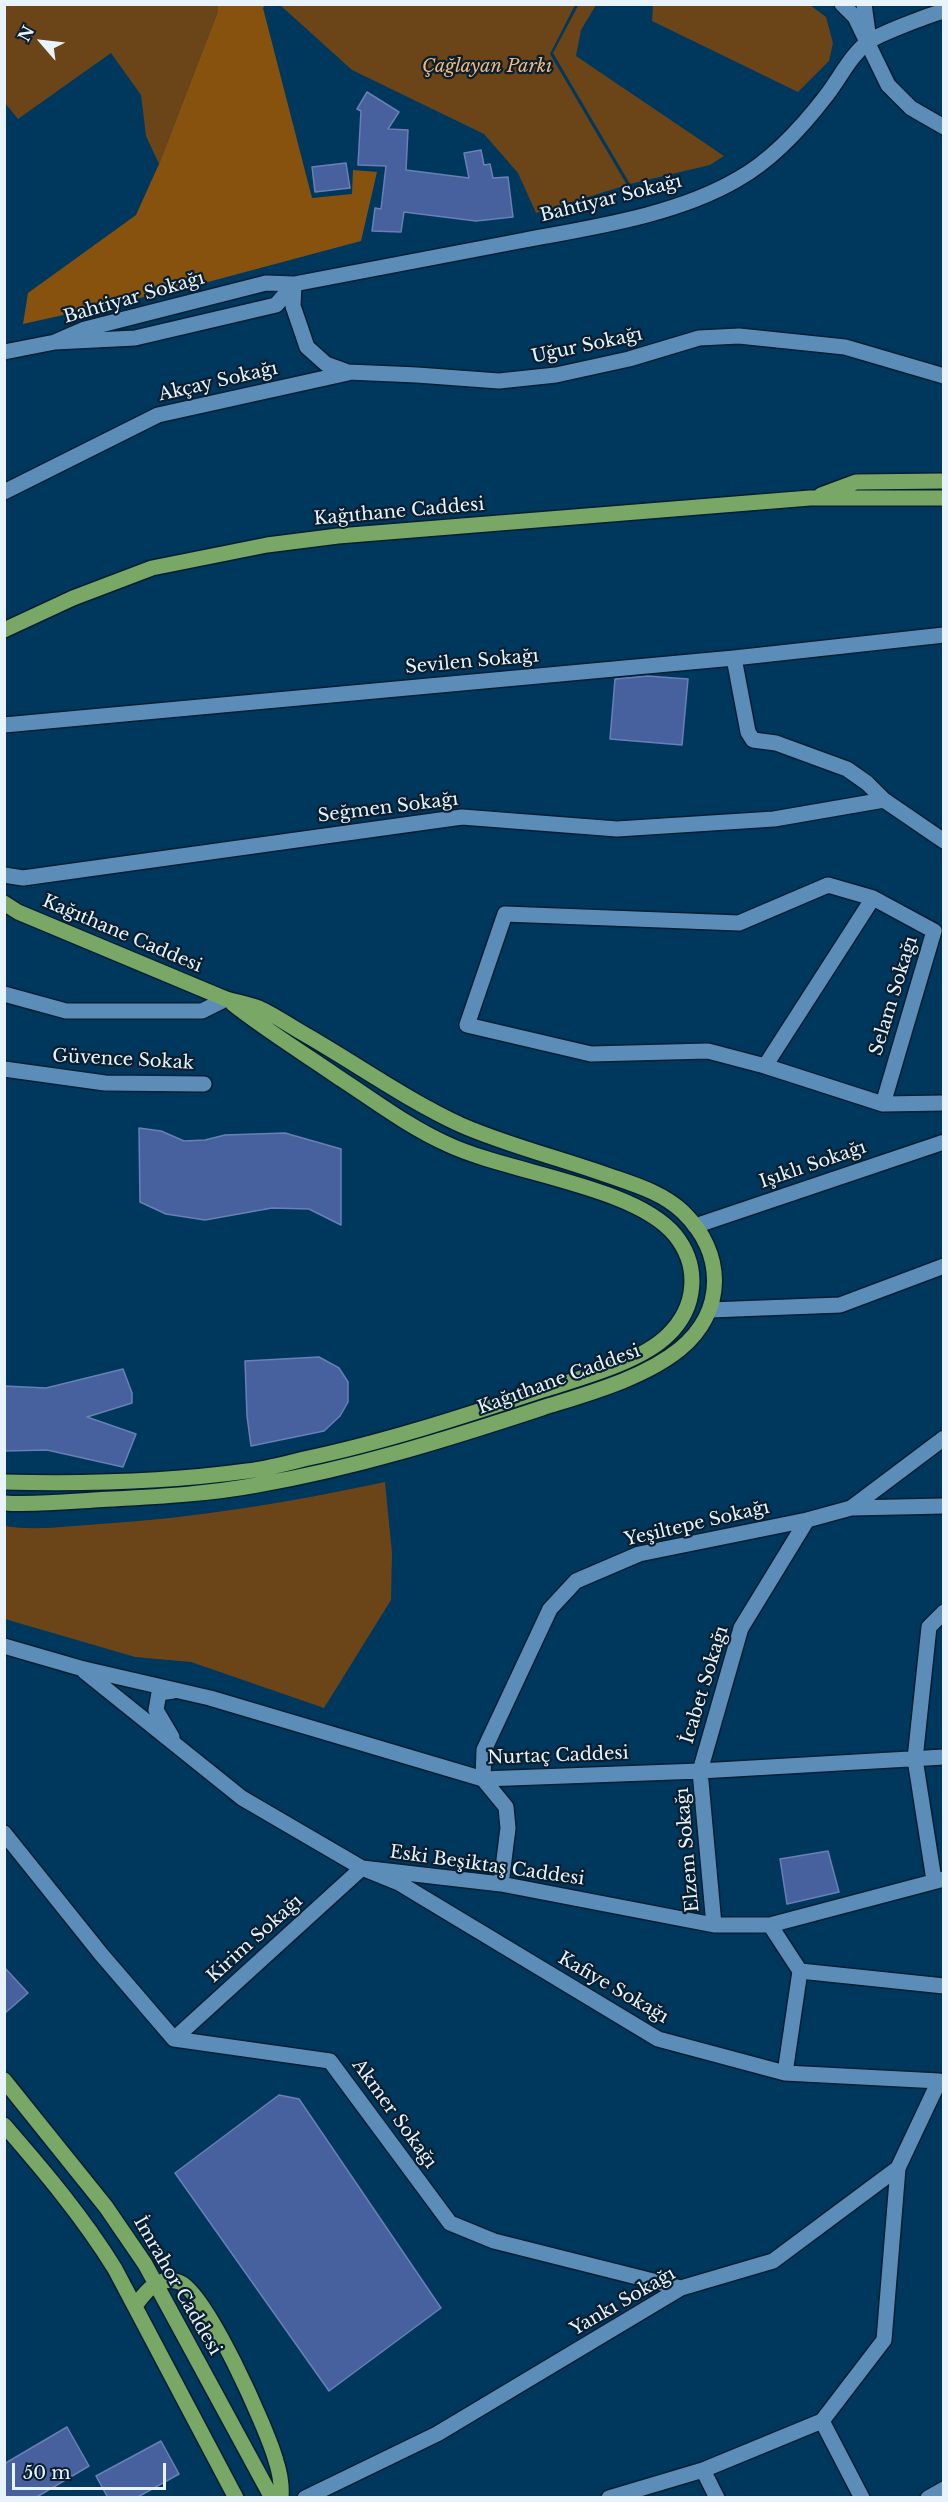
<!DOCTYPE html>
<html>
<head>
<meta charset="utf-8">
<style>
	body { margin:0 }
	#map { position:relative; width:948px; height:2502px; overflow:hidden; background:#00375d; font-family:"Libre Baskerville",serif }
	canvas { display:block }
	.frame { position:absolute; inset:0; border:6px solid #e8f3fc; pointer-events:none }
	.north { position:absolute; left:12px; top:12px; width:60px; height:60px; -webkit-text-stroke:4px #091e2f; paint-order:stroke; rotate:298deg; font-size:16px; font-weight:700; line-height:24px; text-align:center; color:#e8f3fc }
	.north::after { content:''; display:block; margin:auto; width:21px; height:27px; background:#e8f3fc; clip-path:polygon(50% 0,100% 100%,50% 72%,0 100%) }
	.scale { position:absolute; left:12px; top:2463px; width:154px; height:27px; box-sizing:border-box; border:3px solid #e8f3fc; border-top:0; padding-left:8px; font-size:18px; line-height:21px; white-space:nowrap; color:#e8f3fc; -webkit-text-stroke:4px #091e2f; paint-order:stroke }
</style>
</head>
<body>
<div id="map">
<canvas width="948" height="2502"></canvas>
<div class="frame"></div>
<div class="north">N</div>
<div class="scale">50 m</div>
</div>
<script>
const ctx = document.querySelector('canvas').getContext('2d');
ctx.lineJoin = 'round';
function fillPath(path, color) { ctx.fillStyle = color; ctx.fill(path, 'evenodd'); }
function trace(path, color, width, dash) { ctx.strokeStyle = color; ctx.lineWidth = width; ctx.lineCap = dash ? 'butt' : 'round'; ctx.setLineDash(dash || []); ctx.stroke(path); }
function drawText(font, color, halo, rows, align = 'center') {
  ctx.font = font + ' "Libre Baskerville",serif'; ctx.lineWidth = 4.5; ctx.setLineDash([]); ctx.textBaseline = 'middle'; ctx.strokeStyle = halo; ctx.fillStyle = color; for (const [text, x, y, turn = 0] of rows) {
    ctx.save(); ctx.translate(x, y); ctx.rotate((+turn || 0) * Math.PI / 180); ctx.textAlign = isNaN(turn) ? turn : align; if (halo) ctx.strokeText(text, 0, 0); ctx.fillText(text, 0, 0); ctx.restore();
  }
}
fillPath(new Path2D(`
	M579 4 596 5 581 30 576 56 724 156 710 165 630 184 553 53Z
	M4 5H218V11L159 164 146 136 141 95 111 53 18 119 5 103Z
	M280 5H575L550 54 627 185 536 213 518 173 484 134 352 70Z
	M653 5H810L826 17 833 43 829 61 798 92 652 21Z
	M385 1482 392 1553 391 1600 324 1708 191 1662 135 1657 5 1619V1526C36 1531 69 1526 100 1524 197 1518 291 1502 385 1482Z`), '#6b4417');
fillPath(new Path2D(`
	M218 5H265L263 8 312 198 352 194 353 170 377 172 361 241 193 286 23 324 28 293 136 215 159 164 218 11Z`), '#87520d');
const building = new Path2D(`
	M367 92 399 112 388 129 408 130 406 170 469 178 464 153 481 150 484 165 490 164 493 178 508 177 513 217 476 221 404 212 401 232 372 231 375 208 381 209 386 166 358 165 361 111 357 109Z
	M346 163 350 188 315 192 312 167Z
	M647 676 688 679 682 745 610 739 615 679Z
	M139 1128 161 1131 184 1141 205 1140 225 1135 285 1133 341 1149V1225L309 1209 272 1208 205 1220 166 1214 140 1202Z
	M319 1357 339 1368 348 1382V1402L340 1416 324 1431 251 1446 247 1416 245 1361Z
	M123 1369 132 1393V1403L87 1417 136 1434 123 1467 47 1450 4 1451V1386L46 1388Z
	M828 1851 839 1892 787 1904 780 1859Z
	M4 1967 28 1993 4 2014Z
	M279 2095 299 2099 441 2308 329 2391 175 2173Z
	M67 2427 89 2466 35 2498H4V2464Z
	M161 2441 179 2474 136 2498H108L96 2476Z`);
fillPath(building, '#47609e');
trace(building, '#6980b4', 1.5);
const minor = new Path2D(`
	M842 4 855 17 888 85 911 108 944 127
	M864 4 868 33
	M294 284 293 306 307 347 326 364 348 372 417 375 499 381 556 375 629 359 699 338 739 336 845 347 944 376
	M55 342 85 329 266 283 294 284C371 269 448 254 525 240 594 227 677 215 738 179 772 160 803 126 826 96 840 78 850 56 868 42 879 34 929 15 944 11
	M4 352 55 342 135 338 276 305 294 284
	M4 492 158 415 348 373
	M734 658 748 732 753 740 776 743 847 769 867 783 884 800 944 841
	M4 725 734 658 944 635
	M4 875 23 878 462 817 617 829 774 819 884 800
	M873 898 765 1066 883 1104 944 1103
	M4 994 66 1011H202L226 999
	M765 1066 708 1051 591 1054 467 1025 505 914 739 923 828 885 873 898 934 931 883 1104
	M4 1069 105 1083 204 1084
	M695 1226 944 1142
	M710 1310 840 1305 944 1266
	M851 1508 944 1438
	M4 1646 80 1668 210 1698 483 1779 700 1771 944 1757
	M85 1672 242 1798 362 1868 501 1884 714 1925H770L944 1879
	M172 1737 156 1710 159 1693 173 1691
	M4 1833 101 1954 174 2039 330 2061 450 2223 494 2241 681 2288
	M934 1880 915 1759 929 1627 944 1612
	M501 1884 508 1828 506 1807 483 1779 484 1750 550 1609 576 1581 639 1554 807 1520 851 1508 944 1506
	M714 1925 700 1771 741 1628 807 1520
	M770 1925 800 1971
	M174 2039 362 1868 399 1883 658 2039 785 2073 939 2081
	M785 2073 800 1971 944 1986
	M822 2421 884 2340 898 2168
	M703 2470 717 2498
	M305 2498 437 2434 681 2288 773 2261 898 2168 939 2081 944 2082
	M609 2498 703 2470 822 2421 862 2498
	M928 2498 944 2489`);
const major = new Path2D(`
	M821 495 856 482 944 481
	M4 630 73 598 152 568 267 545 338 536 810 498H944
	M4 903 18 912 226 999C237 1002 248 1004 259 1008 275 1015 291 1027 306 1035 358 1065 407 1100 461 1125 509 1146 560 1158 610 1176 636 1185 663 1193 683 1212 725 1253 726 1311 680 1349 643 1379 586 1394 542 1408 448 1439 355 1468 257 1485 203 1495 148 1497 94 1500 64 1502 34 1505 4 1503
	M4 1482C85 1484 167 1482 247 1471 266 1469 285 1464 304 1459 385 1442 464 1416 543 1390 580 1378 641 1362 668 1335 697 1307 700 1266 675 1235 635 1186 508 1173 447 1144 409 1127 375 1101 341 1079 305 1054 267 1031 233 1004
	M4 2080 106 2207 145 2264 272 2498
	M4 2125C44 2171 83 2217 115 2269L236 2498
	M135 2306C146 2291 158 2275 179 2282 206 2291 268 2431 276 2461 280 2473 282 2485 281 2498`);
trace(minor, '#041e32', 18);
trace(major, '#041e32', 18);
trace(minor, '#5b8db8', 15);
trace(major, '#79a766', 15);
drawText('italic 18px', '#f5b879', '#091e2f', [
	["Çağlayan Parkı",487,67]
]);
drawText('18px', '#e8f3fc', '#091e2f', [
	["Bahtiyar Sokağı",611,199,-14],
	["Bahtiyar Sokağı",134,298,-16],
	["Uğur Sokağı",587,346,-12],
	["Akçay Sokağı",218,382,-13],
	["Kağıthane Caddesi",399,512,-5],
	["Sevilen Sokağı",472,662,-5],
	["Seğmen Sokağı",388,808,-7],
	["Kağıthane Caddesi",122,934,23],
	["Selam Sokağı",894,996,-73],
	["Güvence Sokak",123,1060,3],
	["Işıklı Sokağı",813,1165,-19],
	["Kağıthane Caddesi",559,1380,-20],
	["Yeşiltepe Sokağı",697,1524,-13],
	["İcabet Sokağı",705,1685,-73],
	["Nurtaç Caddesi",558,1756,-2],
	["Elzem Sokağı",688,1850,-95],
	["Eski Beşiktaş Caddesi",487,1866,8],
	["Kirim Sokağı",255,1939,-42],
	["Kafiye Sokağı",613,1988,30],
	["Akmer Sokağı",394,2114,54],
	["İmrahor Caddesi",177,2286,60],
	["Yankı Sokağı",623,2302,-30]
]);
</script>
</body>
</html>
